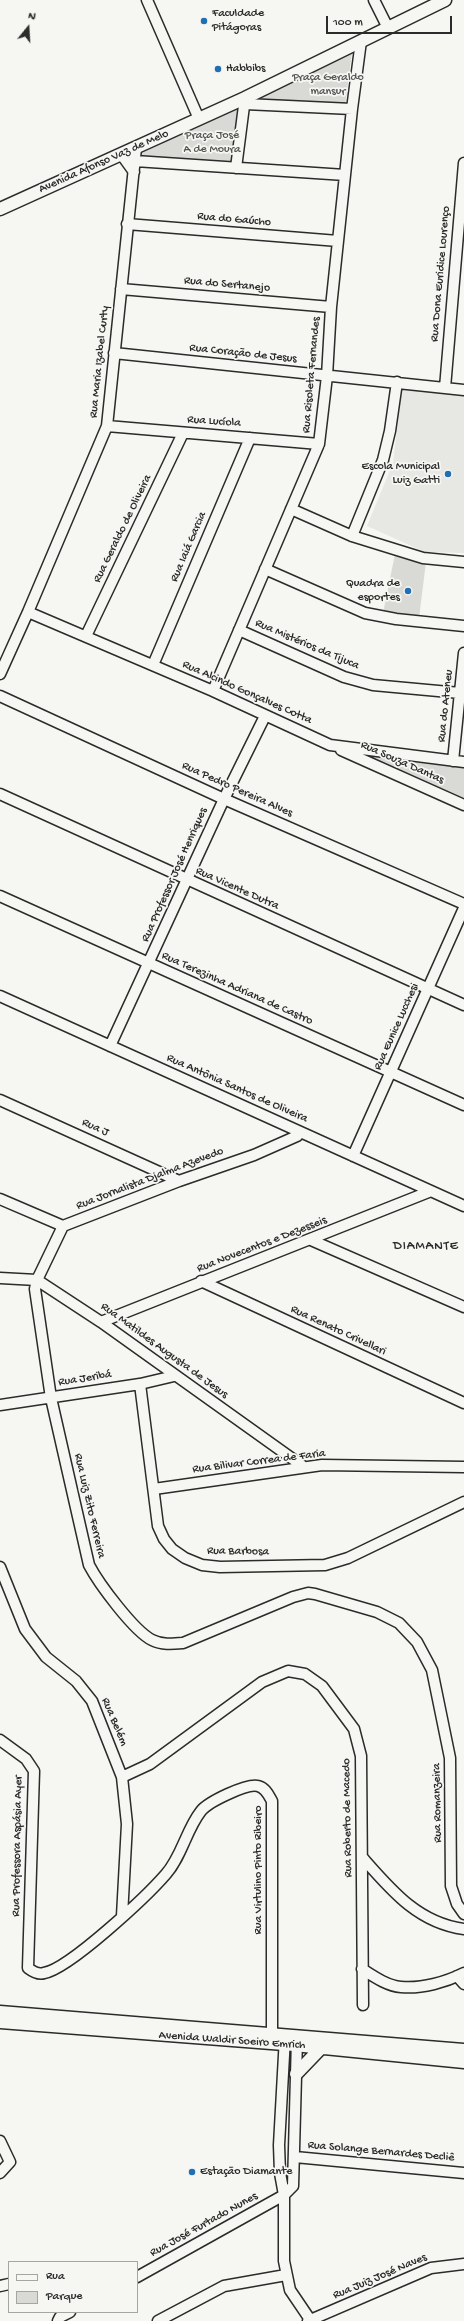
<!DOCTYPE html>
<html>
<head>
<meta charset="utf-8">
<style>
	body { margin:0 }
	#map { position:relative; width:464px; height:2321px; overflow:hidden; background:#f6f6f2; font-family:"Gochi Hand",sans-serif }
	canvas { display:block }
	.legend { position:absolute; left:8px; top:2261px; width:130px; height:52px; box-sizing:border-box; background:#f6f6f2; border:1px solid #a5a5a2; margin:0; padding:5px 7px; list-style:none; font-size:12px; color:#2b2b2b }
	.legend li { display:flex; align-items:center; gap:8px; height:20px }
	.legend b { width:20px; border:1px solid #a5a5a2 }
	.north { position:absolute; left:8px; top:8px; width:40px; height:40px; -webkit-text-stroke:3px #f6f6f2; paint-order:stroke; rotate:18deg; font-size:11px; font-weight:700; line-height:16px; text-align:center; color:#2b2b2b }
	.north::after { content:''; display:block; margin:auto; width:14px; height:18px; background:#2b2b2b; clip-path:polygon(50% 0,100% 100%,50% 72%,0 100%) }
	.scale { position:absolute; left:326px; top:16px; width:126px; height:18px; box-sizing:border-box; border:2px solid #2b2b2b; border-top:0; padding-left:5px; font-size:12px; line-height:14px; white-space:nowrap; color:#2b2b2b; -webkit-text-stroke:3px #f6f6f2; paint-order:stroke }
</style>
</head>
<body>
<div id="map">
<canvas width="464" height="2321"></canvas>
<ul class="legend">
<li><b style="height:5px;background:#f6f6f2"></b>Rua</li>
<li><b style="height:11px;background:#d9d9d5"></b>Parque</li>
</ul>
<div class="north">N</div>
<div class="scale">100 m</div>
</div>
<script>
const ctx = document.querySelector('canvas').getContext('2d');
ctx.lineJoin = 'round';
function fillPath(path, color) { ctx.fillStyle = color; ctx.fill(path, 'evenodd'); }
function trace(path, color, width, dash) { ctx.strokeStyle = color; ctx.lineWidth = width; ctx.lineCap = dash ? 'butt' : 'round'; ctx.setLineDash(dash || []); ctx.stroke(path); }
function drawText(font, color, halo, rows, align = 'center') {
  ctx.font = font + ' "Gochi Hand",sans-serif'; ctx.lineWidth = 3.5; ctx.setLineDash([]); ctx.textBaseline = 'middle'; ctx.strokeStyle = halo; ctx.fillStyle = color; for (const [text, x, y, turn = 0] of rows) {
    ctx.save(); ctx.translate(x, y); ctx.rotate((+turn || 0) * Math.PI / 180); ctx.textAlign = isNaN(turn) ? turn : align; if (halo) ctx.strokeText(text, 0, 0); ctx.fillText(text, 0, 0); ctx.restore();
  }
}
fillPath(new Path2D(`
	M402 388 464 394V553L425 552 367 526 393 463Z`), '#e7e7e3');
fillPath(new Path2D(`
	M352 52 345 106 251 99Z
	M239 106 230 165 134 157Z
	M395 554 426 562 419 618 383 613Z
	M358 754 464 767V799Z`), '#d9d9d5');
const minor = new Path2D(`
	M147 0 199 119
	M374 0 388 28
	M245 104 352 109
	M121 154 134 172
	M135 161 345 175
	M236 168 245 98
	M127 224 338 241
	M121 289 331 307
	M114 353 464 390
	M445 388 464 163
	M107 426 319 444
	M291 509 352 536 423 558 464 562
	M352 536 383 460 390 431 397 382
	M265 569 365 613 396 619 464 626
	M28 612 213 691 330 745 464 762
	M239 630 344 677 373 685 460 693
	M86 636 183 433
	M153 665 250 438
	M0 674 28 612 107 426 136 148
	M213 691 319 444 327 376 331 307 352 109 361 41
	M0 696 224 799 464 904
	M341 750 464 805
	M453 761 464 653
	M0 794 464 1005
	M0 896 464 1105
	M0 996 464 1206
	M110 1046 224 799 265 716
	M0 1100 179 1181
	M300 1132 297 1136 254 1155 179 1181 63 1226 37 1280 35 1289 51 1398 89 1565C99 1584 134 1631 152 1640 162 1645 172 1644 183 1643L293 1597 308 1593 315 1594 377 1612 399 1623 417 1642 432 1670 450 1758 451 1886 457 1904 464 1914
	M353 1156 464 908
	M0 1199 63 1226
	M311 1240 464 1307
	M0 1278 37 1280 101 1322 304 1467
	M201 1281 464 1403
	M101 1322 431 1191
	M140 1384 158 1526 164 1539 172 1549 185 1558 202 1565 220 1567 325 1565 348 1558 464 1502
	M0 1405 140 1384 174 1376
	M154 1489 322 1465 464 1467
	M0 1567 25 1629 46 1657 76 1681 92 1701 122 1777 127 1824 122 1916
	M0 1740 26 1759 34 1771 28 1968C32 1971 38 1975 44 1973 69 1969 147 1896 166 1874 182 1856 186 1830 201 1811 208 1802 247 1783 258 1786 266 1788 269 1796 272 1801V2033
	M122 1777 150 1764 262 1682 288 1671 305 1674 322 1686 354 1729 361 1756 363 2005
	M362 1857C391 1890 418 1923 464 1929
	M362 1969C373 1976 387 1986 401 1987 422 1989 446 1982 464 1973
	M457 1976 464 1984
	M285 2037 279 2145 280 2173 284 2195V2261L290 2290 311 2321
	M0 2141 10 2162 0 2173
	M295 2157 464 2173
	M137 2277 284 2195 293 2186 297 2039
	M0 2286 9 2284
	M58 2321 60 2317 70 2312
	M158 2321 224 2286 286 2275
	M308 2321 431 2268 464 2264`);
const major = new Path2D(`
	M0 209 245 98 445 0
	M0 2012 464 2050
	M0 2022 284 2044 464 2062
	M296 2074 321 2048`);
trace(minor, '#2b2b2b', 13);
trace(major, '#2b2b2b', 15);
trace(minor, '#f6f6f2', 10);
trace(major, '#f6f6f2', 12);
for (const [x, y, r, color] of [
	[204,21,4,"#1f6fb2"],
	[218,69,4,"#1f6fb2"],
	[448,474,4,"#1f6fb2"],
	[408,591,4,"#1f6fb2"],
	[192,2172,4,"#1f6fb2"]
]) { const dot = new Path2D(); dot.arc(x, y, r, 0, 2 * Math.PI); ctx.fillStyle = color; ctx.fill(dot); trace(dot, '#f6f6f2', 1.5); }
drawText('12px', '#2b2b2b', '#f6f6f2', [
	["Faculdade",212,14],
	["Pitágoras",212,28],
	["Habbibs",226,69],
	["Escola Municipal",440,467,"right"],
	["Luiz Gatti",440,481,"right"],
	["Quadra de",400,584,"right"],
	["esportes",400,598,"right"],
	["Estação Diamante",200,2172]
], 'left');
drawText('12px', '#565656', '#f6f6f2', [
	["Praça Geraldo",328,78],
	["mansur",328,92],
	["Praça José",212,136],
	["A de Moura",212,150]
]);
drawText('12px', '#2b2b2b', '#f6f6f2', [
	["Avenida Afonso Vaz de Melo",104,162,-24],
	["Rua do Gaúcho",234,220,5],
	["Rua Dona Euridice Lourenço",441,274,-85],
	["Rua do Sertanejo",227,285,5],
	["Rua Coração de Jesus",243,354,6],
	["Rua Maria Izabel Curty",100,362,-84],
	["Rua Risoleta Fernandes",312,375,-85],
	["Rua Lucíola",214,422,4],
	["Rua Geraldo de Oliveira",123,529,-64],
	["Rua Iaiá Garcia",189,547,-67],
	["Rua Mistérios da Tijuca",307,645,23],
	["Rua Alcindo Gonçalves Cotta",247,693,24],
	["Rua do Ateneu",446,706,-84],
	["Rua Souza Dantas",402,763,24],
	["Rua Pedro Pereira Alves",237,790,24],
	["Rua Professor José Henriques",175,875,-66],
	["Rua Vicente Dutra",237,889,24],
	["Rua Terezinha Adriana de Castro",237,989,24],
	["Rua Eunice Lucchesi",397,1027,-66],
	["Rua Antônia Santos de Oliveira",237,1089,24],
	["Rua J",95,1128,24],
	["Rua Jornalista Djalma Azevedo",150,1179,-21],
	["Rua Novecentos e Dezesseis",262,1245,-21],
	["Rua Renato Crivellari",338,1331,25],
	["Rua Matildes Augusta de Jesus",164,1351,36],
	["Rua Jeribá",85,1379,-9],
	["Rua Bilivar Correa de Faria",259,1462,-7],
	["Rua Luiz Zito Ferreira",89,1506,77],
	["Rua Barbosa",238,1552,1],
	["Rua Belém",114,1722,67],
	["Rua Romanzeira",438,1803,-91],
	["Rua Roberto de Macedo",348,1818,-91],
	["Rua Professora Aspásia Ayer",18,1846,-89],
	["Rua Virtulino Pinto Ribeiro",259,1870,-90],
	["Avenida Waldir Soeiro Emrich",232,2041,4],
	["Rua Solange Bernardes Decliê",381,2152,5],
	["Rua José Furtado Nunes",204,2225,-29],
	["Rua Juiz José Naves",380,2277,-23]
]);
ctx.letterSpacing = '1px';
drawText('13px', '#2b2b2b', '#f6f6f2', [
	["DIAMANTE",426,1247]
]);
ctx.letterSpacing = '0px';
</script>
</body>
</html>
